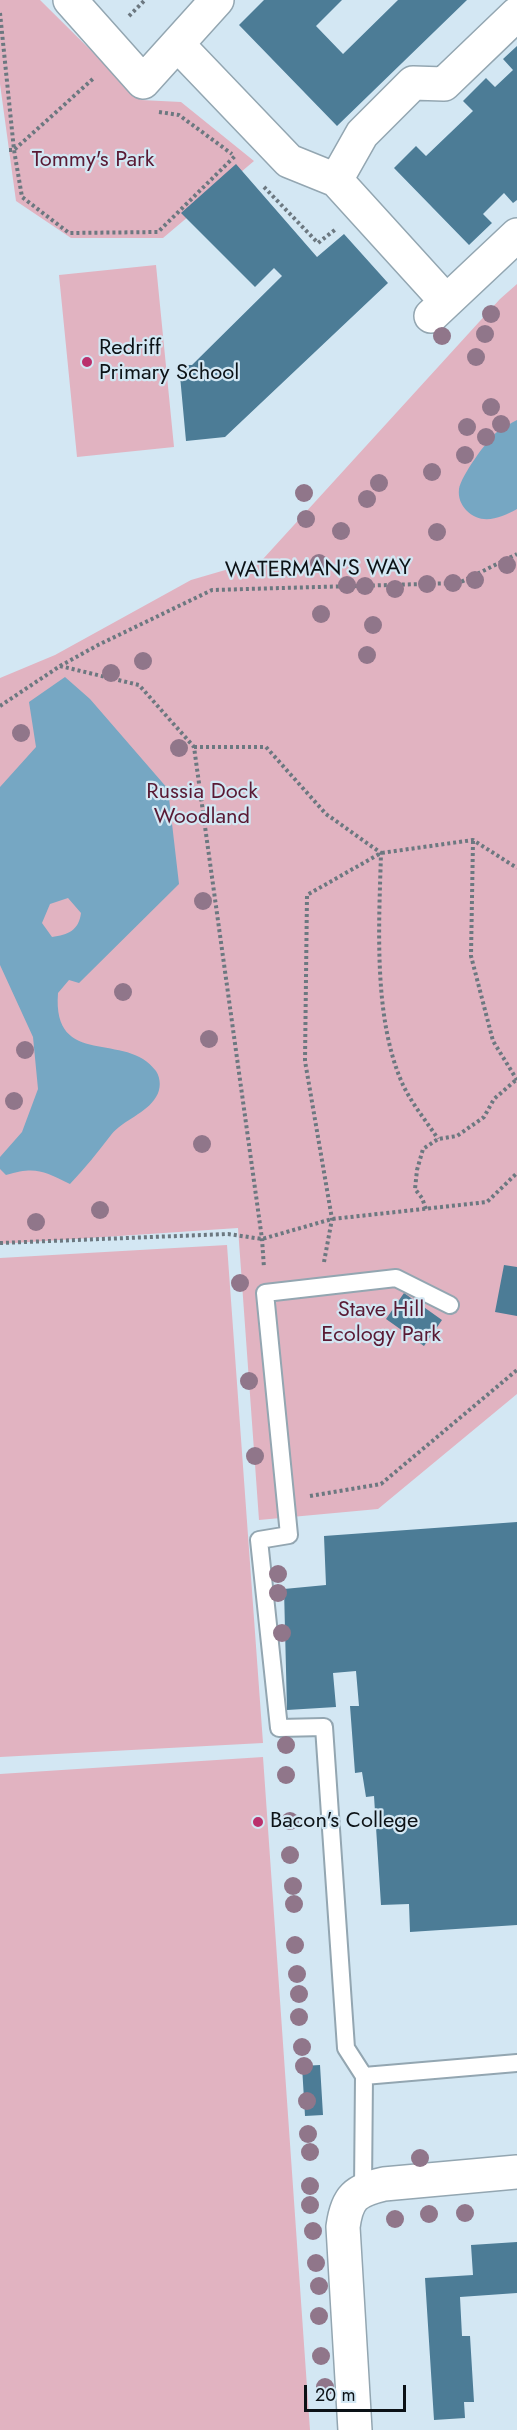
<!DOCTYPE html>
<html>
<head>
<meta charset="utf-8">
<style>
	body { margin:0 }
	#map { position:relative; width:517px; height:2430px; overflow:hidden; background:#d3e7f3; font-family:Jost,sans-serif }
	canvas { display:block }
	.scale { position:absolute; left:304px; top:2385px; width:102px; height:27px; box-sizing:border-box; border:3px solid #0c1216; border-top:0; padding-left:8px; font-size:18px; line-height:21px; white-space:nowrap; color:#0c1216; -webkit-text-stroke:4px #d3e7f3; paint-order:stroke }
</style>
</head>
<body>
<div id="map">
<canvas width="517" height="2430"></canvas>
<div class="scale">20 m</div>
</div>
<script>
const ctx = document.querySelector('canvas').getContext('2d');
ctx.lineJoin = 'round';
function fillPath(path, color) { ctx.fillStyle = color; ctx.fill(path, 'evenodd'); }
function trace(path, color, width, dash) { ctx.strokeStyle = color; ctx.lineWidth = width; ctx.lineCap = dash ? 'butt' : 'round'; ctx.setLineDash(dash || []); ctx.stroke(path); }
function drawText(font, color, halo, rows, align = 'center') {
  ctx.font = font + ' Jost,sans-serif'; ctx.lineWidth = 4.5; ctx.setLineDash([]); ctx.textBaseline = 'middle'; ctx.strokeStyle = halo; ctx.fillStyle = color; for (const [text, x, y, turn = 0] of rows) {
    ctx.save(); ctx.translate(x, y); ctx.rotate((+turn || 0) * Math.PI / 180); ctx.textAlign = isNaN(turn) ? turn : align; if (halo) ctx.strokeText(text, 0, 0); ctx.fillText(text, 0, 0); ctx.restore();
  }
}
fillPath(new Path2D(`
	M0 0H40L141 100 181 102 254 161 163 238H71L16 201 0 84Z
	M156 265 174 447 77 457 59 275Z
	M517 284V1394L378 1509 259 1520 238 1228 0 1244V678L55 655 191 580 263 559 500 299Z
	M227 1245 263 1743 0 1757V1258Z
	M263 1757 310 2430H0V1774Z`), '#e1b3c1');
fillPath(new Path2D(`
	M517 420V509C501 518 481 526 466 510 461 504 458 498 459 489 461 476 487 440 497 432 503 428 511 423 517 420Z
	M65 677 90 699 168 789 179 884 79 983 69 980 58 993C52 1070 127 1030 156 1071 161 1079 161 1089 156 1097 146 1114 124 1119 111 1135 98 1152 85 1168 70 1184 43 1171 36 1166 6 1175L0 1169V1157L22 1132 38 1089 33 1037 0 965V787L36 747 29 702ZM68 898 81 913C79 930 68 935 52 937L42 923 50 904Z`), '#76a7c3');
fillPath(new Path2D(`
	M264 0H342L316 26 343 54 398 0H467L337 126 239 25Z
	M517 46V200L513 203 504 193 483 214 492 223 469 245 394 168 416 146 426 156 473 111 463 101 486 78 495 87 513 70 503 59Z
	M236 164 317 257 344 234 388 283 225 437 186 441 179 365H192L282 276 274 268 255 287 181 213Z
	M504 1265 517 1267V1316L495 1312Z
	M404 1293 442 1320 424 1346 386 1319Z
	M517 1522V1925L410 1932 409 1904 381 1905 374 1796 366 1797 362 1772 355 1773 350 1706H359L356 1671 333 1673 336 1707 287 1710 284 1589 326 1585 324 1536Z
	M320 2065 323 2115 305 2116 302 2066Z
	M517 2242V2293L460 2297 462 2336H470L474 2402H464L465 2418 434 2420 425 2278 473 2275 471 2245Z`), '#4c7c96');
const service = new Path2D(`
	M364 2076 517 2063
	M363 2189 364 2076 346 2048 324 1727 279 1728 259 1540 289 1535 265 1293 396 1278 450 1305`);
const minor = new Path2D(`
	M70 0 143 82 217 0
	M178 45 289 161 336 180 446 301
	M336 180 362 134 413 83 444 84 517 14
	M431 316 517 235
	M355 2430 343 2227C347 2197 355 2191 384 2184L517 2172`);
trace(service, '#93a6b1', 20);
trace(minor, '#93a6b1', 36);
trace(new Path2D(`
	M0 13 14 150 22 197 69 233 158 232 235 156
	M129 16 145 0
	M159 112 179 115 232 154
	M9 150H14L95 77
	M264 187 318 243 336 229
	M60 666 139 685 194 747 262 1239 264 1268
	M0 706 60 666 98 645 212 590 459 583 517 554
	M194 747H266L326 814 381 853C379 925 373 1019 403 1085 412 1104 427 1122 438 1139
	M473 841 471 956 493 1041 517 1080
	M426 1209 422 1198 415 1189 417 1170 423 1149 438 1139 457 1136 484 1117 494 1099 516 1080
	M0 1243 228 1234 262 1239 332 1219 487 1202 517 1173
	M324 1262 332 1219 305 1061 307 895 381 853 473 840 517 868
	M310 1496 381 1484 517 1370`), '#6c7880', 4, [3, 3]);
trace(service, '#fff', 16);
trace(minor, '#fff', 33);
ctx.fillStyle = '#90768a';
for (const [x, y] of [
	[491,314],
	[485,334],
	[442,336],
	[476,357],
	[491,407],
	[501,424],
	[467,427],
	[486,437],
	[465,455],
	[432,472],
	[379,483],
	[304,493],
	[367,499],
	[306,519],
	[341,531],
	[437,532],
	[319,563],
	[507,565],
	[475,580],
	[453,583],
	[427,584],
	[347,585],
	[365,586],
	[395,589],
	[321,614],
	[373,625],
	[367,655],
	[143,661],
	[111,673],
	[21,733],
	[179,748],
	[203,901],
	[123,992],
	[209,1039],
	[25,1050],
	[14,1101],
	[202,1144],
	[100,1210],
	[36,1222],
	[240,1283],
	[249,1381],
	[255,1456],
	[278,1574],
	[278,1593],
	[282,1633],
	[286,1745],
	[286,1775],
	[290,1821],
	[290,1855],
	[293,1886],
	[294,1904],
	[295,1945],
	[297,1974],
	[299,1994],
	[299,2017],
	[302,2047],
	[304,2066],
	[307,2101],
	[308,2134],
	[310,2152],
	[420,2158],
	[310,2186],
	[310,2205],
	[465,2213],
	[429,2214],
	[395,2219],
	[313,2231],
	[316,2263],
	[319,2286],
	[319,2316],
	[321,2356],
	[325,2387]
]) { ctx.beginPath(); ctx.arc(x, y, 9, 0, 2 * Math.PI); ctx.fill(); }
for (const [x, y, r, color] of [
	[87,362,6,"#ba306c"],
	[258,1822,6,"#ba306c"]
]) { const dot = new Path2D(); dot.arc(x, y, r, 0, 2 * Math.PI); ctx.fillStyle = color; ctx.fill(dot); trace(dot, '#d3e7f3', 2); }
drawText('22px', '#591a34', '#d3e7f3', [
	["Tommy's Park",93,161],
	["Russia Dock",202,793],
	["Woodland",202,818],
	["Stave Hill",381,1311],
	["Ecology Park",381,1336]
]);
drawText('22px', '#0c1216', '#d3e7f3', [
	["Redriff",99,349],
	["Primary School",99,374],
	["Bacon's College",270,1822]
], 'left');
drawText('22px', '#0c1216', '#d3e7f3', [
	["WATERMAN'S WAY",318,570,-1]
]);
</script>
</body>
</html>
